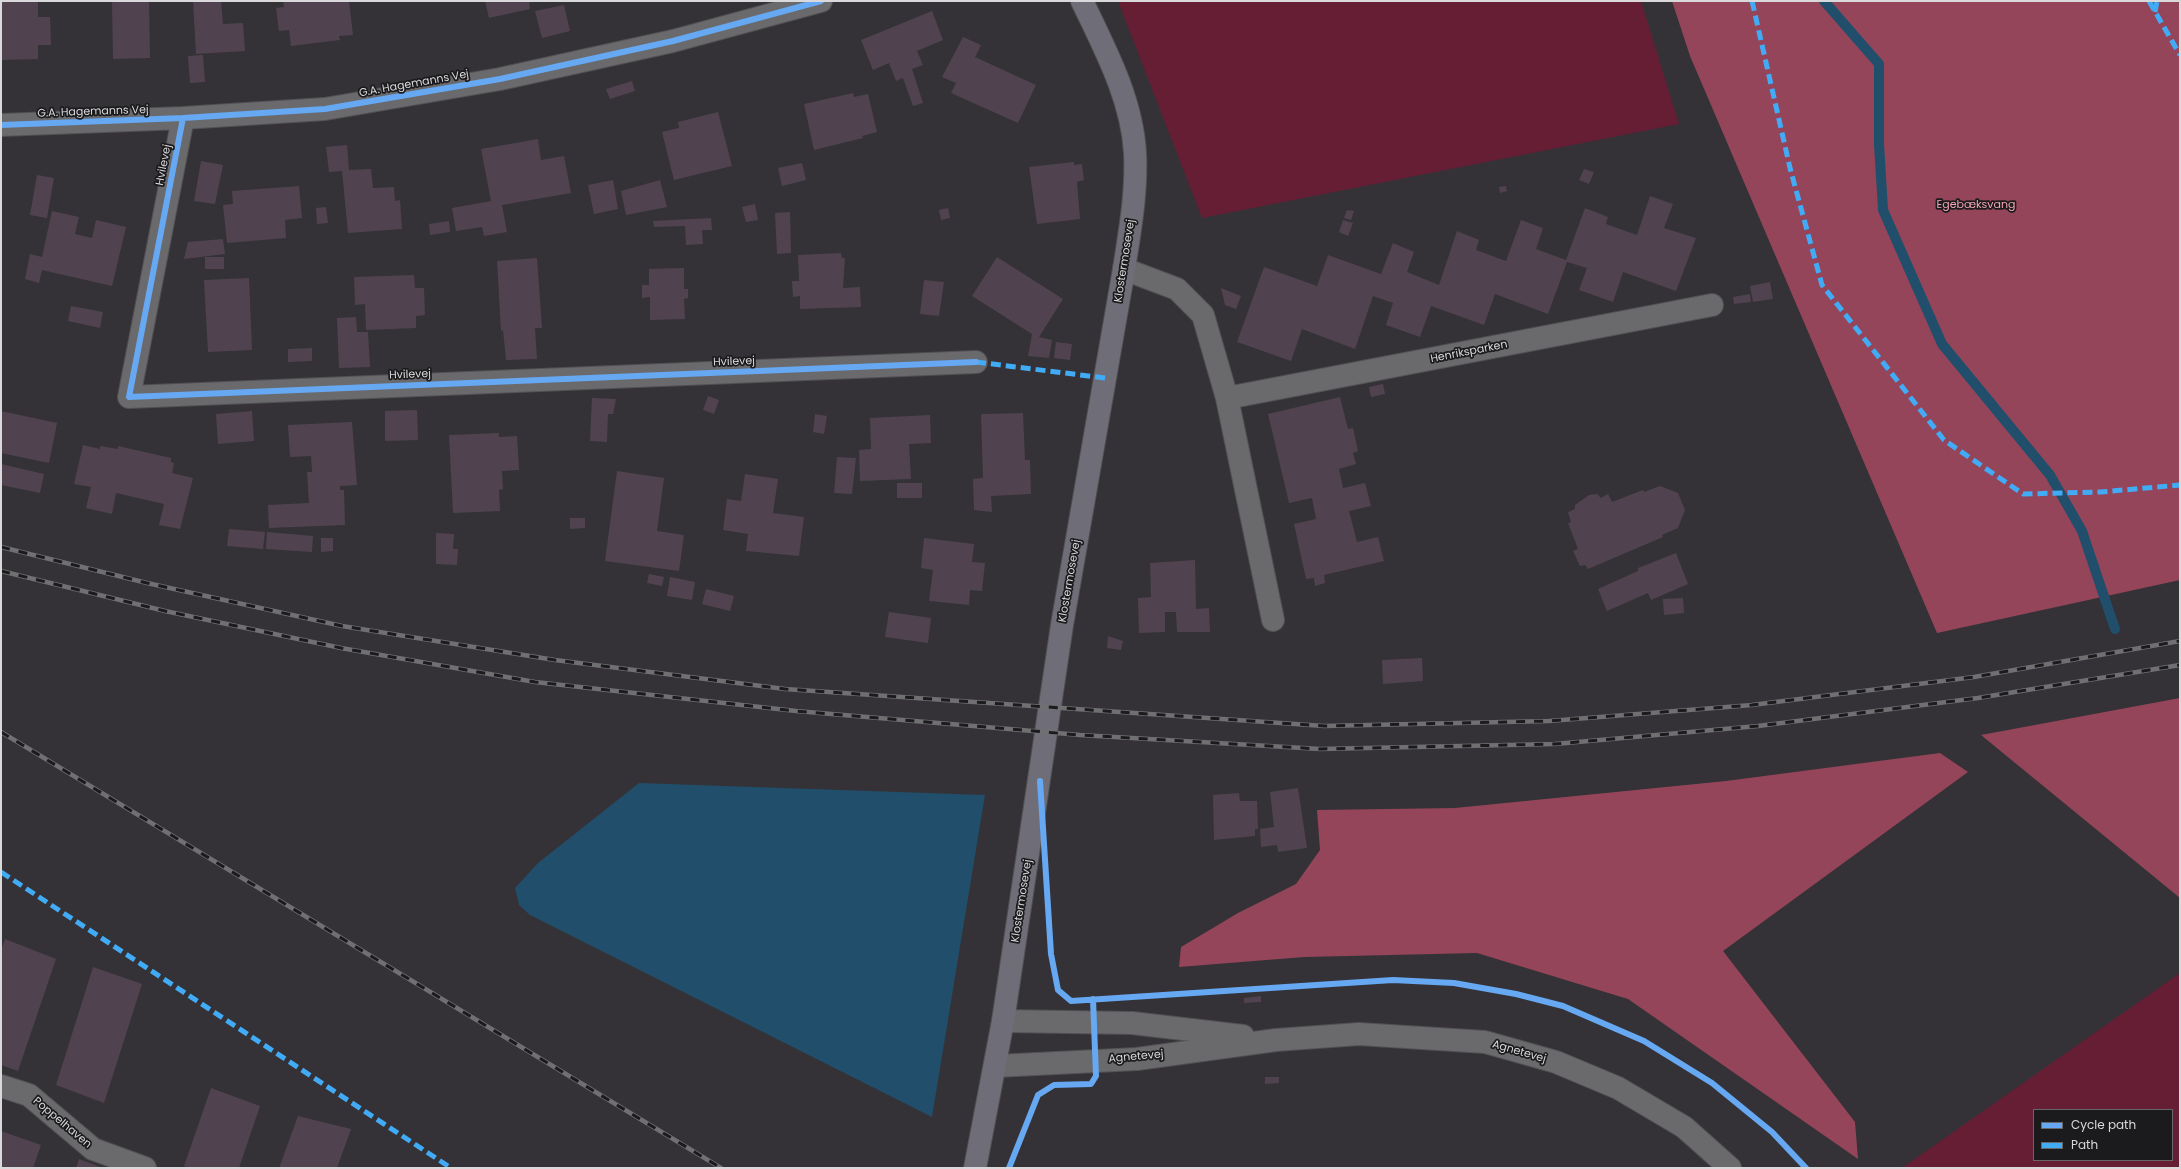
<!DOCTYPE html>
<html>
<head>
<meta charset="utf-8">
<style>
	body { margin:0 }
	#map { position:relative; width:2181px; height:1169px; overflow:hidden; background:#343236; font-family:Poppins,sans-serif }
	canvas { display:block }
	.frame { position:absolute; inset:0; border:2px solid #d9d8db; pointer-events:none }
	.legend { position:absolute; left:2033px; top:1109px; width:140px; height:52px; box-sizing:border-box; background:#1b1a1c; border:1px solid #676668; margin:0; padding:5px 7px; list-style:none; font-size:12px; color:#d9d8db }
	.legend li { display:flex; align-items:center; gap:8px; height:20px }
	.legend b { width:20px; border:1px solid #676668 }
</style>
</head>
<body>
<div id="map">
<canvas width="2181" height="1169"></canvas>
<div class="frame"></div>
<ul class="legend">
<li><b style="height:5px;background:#66a8f1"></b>Cycle path</li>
<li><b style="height:5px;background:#42abf6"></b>Path</li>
</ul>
</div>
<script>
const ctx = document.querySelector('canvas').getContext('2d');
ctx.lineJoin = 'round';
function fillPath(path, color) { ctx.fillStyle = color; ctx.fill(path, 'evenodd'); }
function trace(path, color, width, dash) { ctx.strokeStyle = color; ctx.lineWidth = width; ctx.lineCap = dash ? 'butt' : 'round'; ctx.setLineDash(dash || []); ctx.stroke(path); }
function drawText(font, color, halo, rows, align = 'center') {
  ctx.font = font + ' Poppins,sans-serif'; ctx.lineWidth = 3.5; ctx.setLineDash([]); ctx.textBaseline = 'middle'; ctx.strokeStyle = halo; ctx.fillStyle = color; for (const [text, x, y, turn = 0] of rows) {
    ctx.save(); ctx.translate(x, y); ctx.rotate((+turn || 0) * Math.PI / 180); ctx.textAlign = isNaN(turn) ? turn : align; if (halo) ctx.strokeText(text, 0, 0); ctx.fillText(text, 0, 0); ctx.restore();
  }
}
fillPath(new Path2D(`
	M1118 1H1641L1679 124 1202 218Z
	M2180 973V1168H1902ZM2034 1110H2172V1160H2034Z`), '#661e35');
fillPath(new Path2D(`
	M1672 1H2180V580L1937 633 1690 56Z
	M2180 698V898L1981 735Z
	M1940 753 1968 772 1723 951 1855 1122 1858 1159 1628 999 1477 953 1304 957 1179 967 1181 947 1238 913 1296 884 1320 850 1317 810 1455 808 1726 781Z`), '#94455a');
fillPath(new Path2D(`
	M639 783 985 795 932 1117 530 915 519 905 515 888 538 863Z`), '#214e6a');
trace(new Path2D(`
	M1824 1 1879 64V144L1883 210 1942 344 2050 475 2082 531 2115 629`), '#214e6a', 10);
fillPath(new Path2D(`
	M1 1H38V17H50L51 45H38V59L1 60Z
	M112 1H149L150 58 113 59Z
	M193 1H221L223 24 243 23 245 51 196 54Z
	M283 1H349L353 35 339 36 340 40 291 46 289 30 279 31 276 8 284 7Z
	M485 1H529L530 9 489 18Z
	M564 5 570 31 542 38 535 11Z
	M932 11 943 40 917 51 923 65 912 69 923 103 913 106 903 78 896 81 889 63 873 70 861 40Z
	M963 37 981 45 975 57 1036 85 1018 123 951 93 956 83 942 77Z
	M203 55 205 82 190 83 188 56Z
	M632 81 635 91 610 99 606 89Z
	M853 93 854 97 868 94 877 132 862 136 863 138 814 150 804 104Z
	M718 112 732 166 674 180 662 132 679 128 678 122Z
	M538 139 541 160 564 156 571 193 502 205 507 232 484 236 482 227 456 231 452 208 491 201 481 149Z
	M347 145 349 170 371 169 373 188 394 187 395 201 400 200 402 229 348 233 342 171 329 172 326 147Z
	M201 161 223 165 215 204 194 201Z
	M1074 162V165L1082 164 1084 180 1077 182 1080 219 1037 224 1029 167Z
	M802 163 806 180 782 186 778 168Z
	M1584 169 1594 172 1589 184 1579 180Z
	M37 175 54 178 47 218 30 215Z
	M613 180 618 209 594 214 588 185Z
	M660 180 667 207 626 215 621 191Z
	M299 186 302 218 285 220 286 238 227 243 223 205 233 204 232 191Z
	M1506 186 1507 191 1500 193 1499 187Z
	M1650 196 1673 204 1664 228 1696 238 1676 291 1623 272 1613 302 1579 290 1587 268 1567 262 1548 314 1495 294 1484 325 1431 306 1420 337 1386 325 1393 303 1373 296 1355 349 1302 329 1291 361 1237 342 1264 267 1317 286 1328 255 1381 274 1393 243 1414 252 1407 272 1439 285 1457 231 1479 240 1476 250 1506 261 1521 220 1543 228 1536 249 1566 260 1585 208 1608 217 1606 224 1637 235Z
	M755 204 758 220 746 222 742 207Z
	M326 207 328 223 317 224 316 208Z
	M948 208 950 218 941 220 939 210Z
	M1347 210 1354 211 1351 220 1344 218Z
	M52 211 79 217 75 234 92 238 96 220 126 227 112 286 42 270 39 283 25 279 30 254 42 257Z
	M790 212 791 253 777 254 775 213Z
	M711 218 712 230H702L703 244 686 245 685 226 654 227 653 221Z
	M1343 220 1353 223 1348 236 1339 232Z
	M449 221 450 232 430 235 429 224Z
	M223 239 225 254 184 259 188 242Z
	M841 253 842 258H845L843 288 860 287 861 307 800 309V296L793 297 792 281H799L798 255Z
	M205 257H224V269H205Z
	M997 257 1063 299 1039 337 1052 340 1049 358 1028 356 1032 334 972 296Z
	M537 258 542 328H535L537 359 506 360 503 330 501 331 497 261Z
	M684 268V289H688V298L684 299 685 319 650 320V297L642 298V285H649V269Z
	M414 275 415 288H424L425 315 416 316V328L366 330 365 304 355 305 354 277Z
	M249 278 252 350 208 352 204 280Z
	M924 280 944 282 939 316 920 314Z
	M1770 282 1773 299 1753 302 1750 286Z
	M1221 288 1241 296 1236 309 1225 305Z
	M1750 294 1751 302 1734 304 1733 297Z
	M71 306 103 312 100 328 68 321Z
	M356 317 357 332H368L370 367 339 368 337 318Z
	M1056 342 1072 344 1070 360 1054 358Z
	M312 348V361L288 362V349Z
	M1383 384 1385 394 1371 397 1369 387Z
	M708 396 719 400 714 414 703 410Z
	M1340 397 1348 429 1353 428 1358 451 1353 453 1356 464 1339 469 1343 488 1365 483 1371 506 1349 511 1357 542 1378 537 1384 561 1324 575 1325 583 1315 586 1314 578 1306 579 1294 524 1316 519 1312 498 1289 503 1268 414Z
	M592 398 616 399 613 414H608L607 442 590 441Z
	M417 410 418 440 385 441V411Z
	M1 411 57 423 49 463 1 453Z
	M252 411 254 441 218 444 216 414Z
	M1023 413 1025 460H1030L1031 494 991 496 992 512 974 510 973 479 983 478 981 414Z
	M815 414 827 416 824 434 813 432Z
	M930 415 931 443 909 444 911 479 860 481 859 450 871 449 870 418Z
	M352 422 357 485 340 486V490H344L345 525 269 528 268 505 309 503 307 472H312L311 456 290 457 288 425Z
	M499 433V437L517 436 519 470 502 471 503 489 499 490 500 511 453 513 449 435Z
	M83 445 100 449V446L118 449V446L171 458V462L174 463 172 473 193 478 180 529 159 525 164 504 116 493 112 514 86 508 91 487 74 484Z
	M837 457 856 458 852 494 834 493Z
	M1 464 44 474 40 493 1 485Z
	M617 471 664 478 657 531 684 535 679 571 605 561Z
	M745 474 778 479 773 513 804 517 799 556 746 551 748 534 723 530 727 499 741 501Z
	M897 483H922V498H897Z
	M1660 486 1678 493 1685 510 1678 528 1662 535 1663 537 1588 569 1585 565 1580 566 1573 551 1578 549 1568 523 1571 522 1568 512 1575 509V505L1589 495 1597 494 1601 498 1608 494 1612 502 1643 490 1644 492Z
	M570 518H585V528L570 529Z
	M229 529 265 532 263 549 227 546Z
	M267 532 313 536 312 552 266 549Z
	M436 533 454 534 453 549H458L457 565 436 564Z
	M321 538H333V551L321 552Z
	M924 538 974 544 972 562 985 563 982 591 970 590 969 605 929 601 933 570 921 568Z
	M1676 553 1688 584 1651 600 1648 593 1607 611 1598 589 1638 571V568Z
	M1195 560 1196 609 1209 608 1210 632H1177L1176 612H1165V632L1139 633 1138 598 1151 597 1150 563Z
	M649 574 664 577 662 586 647 583Z
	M670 577 695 582 692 600 667 596Z
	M706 589 734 596 730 611 702 604Z
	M1683 598 1684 613 1664 615 1663 599Z
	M889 612 931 618 928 643 885 637Z
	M1108 636 1123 641 1121 650 1107 648Z
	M1422 658 1423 681 1383 684 1382 660Z
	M1298 788 1307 848 1278 852 1277 845 1261 847 1260 829 1274 827 1270 792Z
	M1239 793 1240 801H1257L1258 829H1255V836L1214 840 1213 795Z
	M5 939 56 959 18 1071 1 1065V950Z
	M93 967 142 984 104 1103 56 1085Z
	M1261 996V1002L1244 1003V998Z
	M1265 1077H1279V1083L1265 1084Z
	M211 1088 260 1106 239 1168H190L184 1166Z
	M298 1116 351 1129 337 1168H279Z
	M1 1131 41 1145 33 1168H1Z
	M79 1159 103 1168H76Z`), '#50434f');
const minor = new Path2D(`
	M183 118 129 397 976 362
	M1 125 183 118 325 109 500 79 673 41 821 1
	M1124 269 1177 289 1203 315 1227 398 1273 620
	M1227 398 1712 305
	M1003 1021 1132 1023 1243 1036
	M996 1066 1137 1059 1276 1040 1359 1034 1485 1042 1556 1062 1618 1088 1684 1127 1730 1168
	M1 1086 29 1095 93 1149 145 1168`);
const major = new Path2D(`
	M975 1168 1003 1021 1062 625 1124 269C1130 230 1137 192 1135 153 1132 99 1105 49 1082 1`);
trace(minor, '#515053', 24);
trace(major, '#515053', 24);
trace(minor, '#6a696c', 22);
trace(major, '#6f6e78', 22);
const rail = new Path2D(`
	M1 547 147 583 342 626 555 660 785 689 1324 726 1549 721 1752 705 1974 677 2180 641
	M1 571 165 611 341 648 535 682 796 711 1080 735 1320 749 1555 744 1758 726 1978 698 2180 665
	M1 732 721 1168`);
trace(rail, '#706f72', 4.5);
trace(rail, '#1b1a1c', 3, [9]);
trace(new Path2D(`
	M1752 1 1790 168 1822 285 1944 440 2023 494 2101 492 2180 485
	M2149 1 2180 55
	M2155 12 2157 1
	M976 362 1105 378
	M1 872 451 1168`), '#42abf6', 5, [10, 5]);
trace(new Path2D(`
	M183 118 129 397 976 362
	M1 125 183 118 325 109 500 79 673 41 821 1
	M1040 781 1051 954 1058 990 1071 1001 1393 980 1454 983 1516 994 1563 1006 1644 1041 1712 1083 1772 1132 1806 1168
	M1009 1168 1038 1095 1054 1085 1091 1084 1096 1076 1093 999`), '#66a8f1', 6);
drawText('11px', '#d9d8db', '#1b1a1c', [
	["G.A. Hagemanns Vej",414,84,-10],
	["G.A. Hagemanns Vej",93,112,-2],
	["Hvilevej",164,165,-79],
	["Klostermosevej",1125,261,-81],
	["Henriksparken",1469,352,-11],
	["Hvilevej",734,362,-2],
	["Hvilevej",410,375,-2],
	["Klostermosevej",1070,581,-80],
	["Klostermosevej",1022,901,-81],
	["Agnetevej",1519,1052,16],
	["Agnetevej",1136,1057,-5],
	["Poppelhaven",62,1123,40]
]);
drawText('11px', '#f2a6b5', '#1b1a1c', [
	["Egebæksvang",1976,205]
]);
</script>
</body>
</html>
